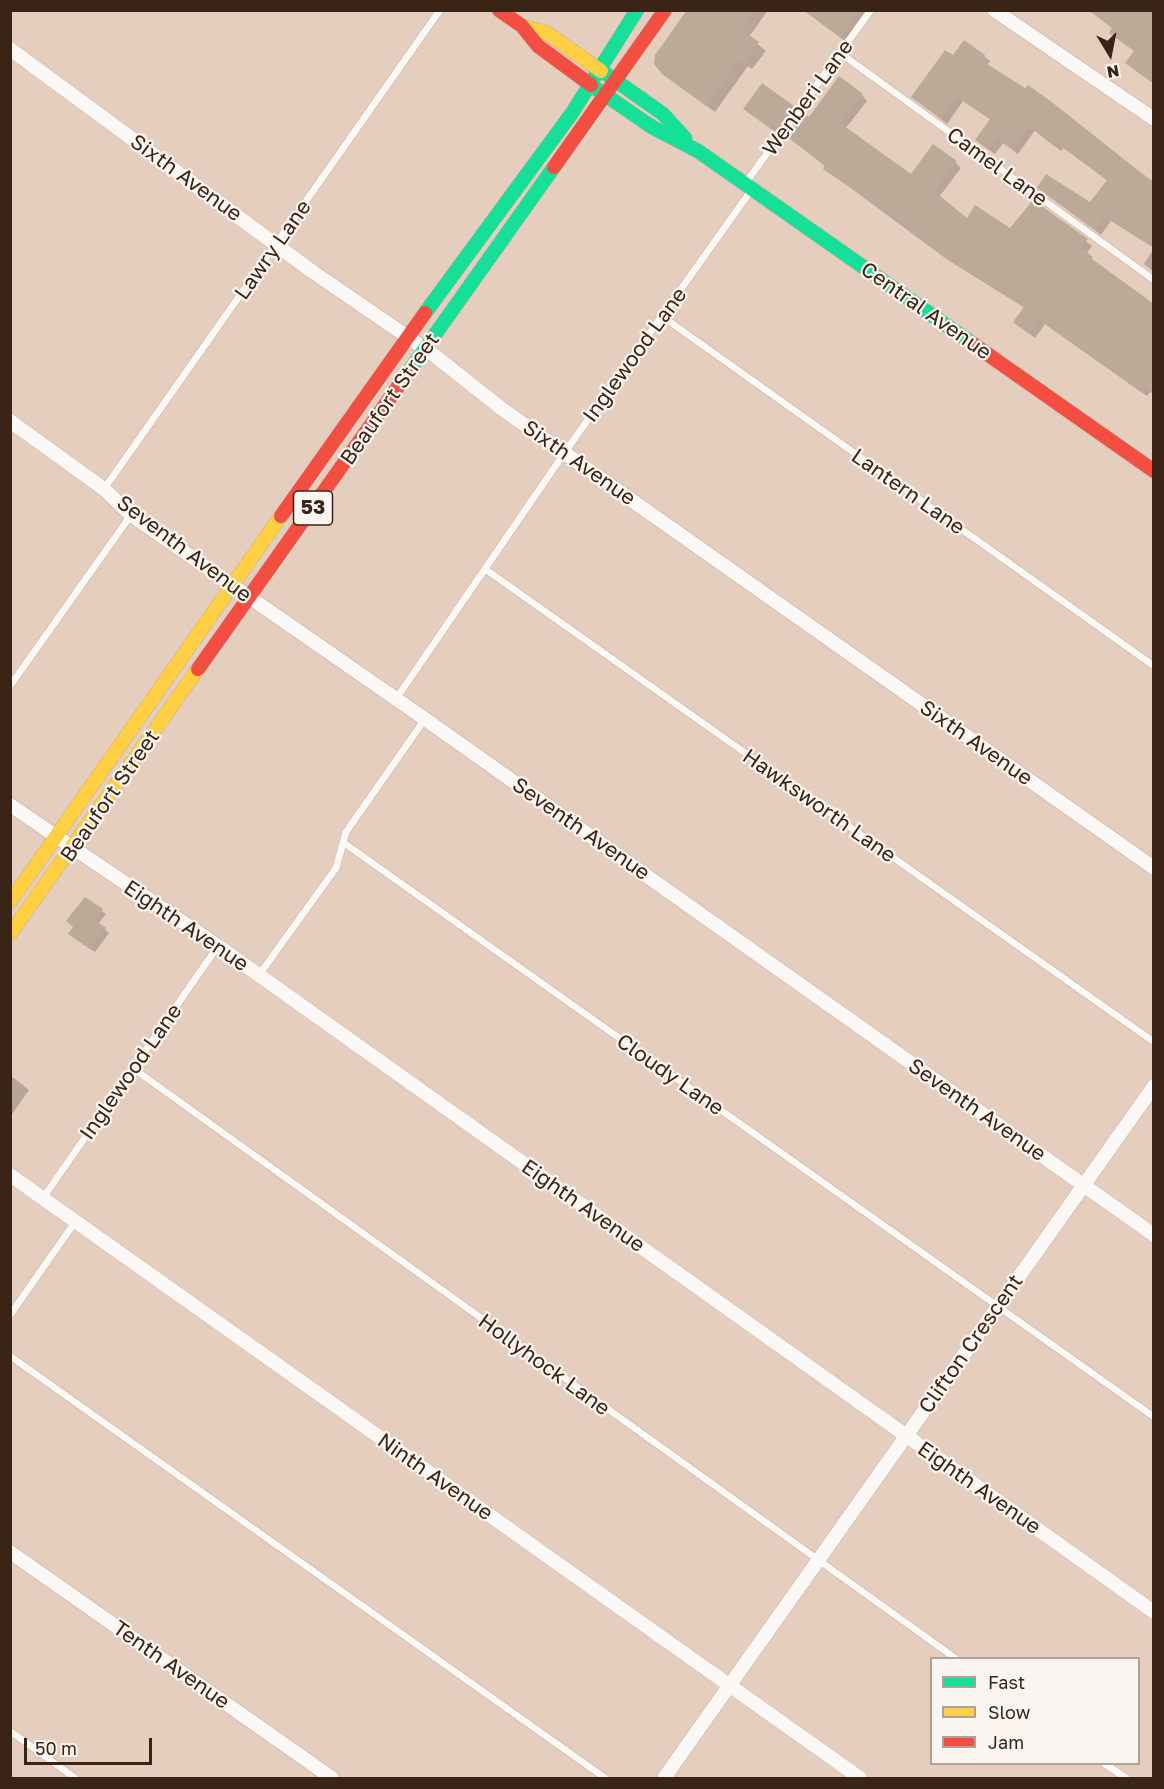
<!DOCTYPE html>
<html>
<head>
<meta charset="utf-8">
<style>
	body { margin:0 }
	#map { position:relative; width:1164px; height:1789px; overflow:hidden; background:#e6cebe; font-family:"Golos Text",sans-serif }
	canvas { display:block }
	.frame { position:absolute; inset:0; border:12px solid #392415; pointer-events:none }
	.legend { position:absolute; left:930px; top:1657px; width:210px; height:108px; box-sizing:border-box; background:#fbf5f1; border:2px solid #ada199; margin:0; padding:8px 10px; list-style:none; font-size:18px; color:#392415 }
	.legend li { display:flex; align-items:center; gap:12px; height:30px }
	.legend b { width:30px; border:2px solid #ada199 }
	.north { position:absolute; left:1080px; top:24px; width:60px; height:60px; -webkit-text-stroke:4px #fbf5f1; paint-order:stroke; rotate:170deg; font-size:16px; font-weight:700; line-height:24px; text-align:center; color:#392415 }
	.north::after { content:''; display:block; margin:auto; width:21px; height:27px; background:#392415; clip-path:polygon(50% 0,100% 100%,50% 72%,0 100%) }
	.scale { position:absolute; left:24px; top:1738px; width:128px; height:27px; box-sizing:border-box; border:3px solid #392415; border-top:0; padding-left:8px; font-size:18px; line-height:21px; white-space:nowrap; color:#392415; -webkit-text-stroke:4px #fbf5f1; paint-order:stroke }
</style>
</head>
<body>
<div id="map">
<canvas width="1164" height="1789"></canvas>
<div class="frame"></div>
<ul class="legend">
<li><b style="height:8px;background:#16e098"></b>Fast</li>
<li><b style="height:8px;background:#ffcf43"></b>Slow</li>
<li><b style="height:8px;background:#f24e42"></b>Jam</li>
</ul>
<div class="north">N</div>
<div class="scale">50 m</div>
</div>
<script>
const ctx = document.querySelector('canvas').getContext('2d');
ctx.lineJoin = 'round';
function fillPath(path, color) { ctx.fillStyle = color; ctx.fill(path, 'evenodd'); }
function trace(path, color, width, dash) { ctx.strokeStyle = color; ctx.lineWidth = width; ctx.lineCap = dash ? 'butt' : 'round'; ctx.setLineDash(dash || []); ctx.stroke(path); }
function drawText(font, color, halo, rows, align = 'center') {
  ctx.font = font + ' "Golos Text",sans-serif'; ctx.lineWidth = 4.5; ctx.setLineDash([]); ctx.textBaseline = 'middle'; ctx.strokeStyle = halo; ctx.fillStyle = color; for (const [text, x, y, turn = 0] of rows) {
    ctx.save(); ctx.translate(x, y); ctx.rotate((+turn || 0) * Math.PI / 180); ctx.textAlign = isNaN(turn) ? turn : align; if (halo) ctx.strokeText(text, 0, 0); ctx.fillText(text, 0, 0); ctx.restore();
  }
}
fillPath(new Path2D(`
	M689 10H768L749 37 766 51 752 69 748 66 715 112 663 73Z
	M803 10H873L849 44Z
	M984 56 990 61 987 65 1154 182V248L1111 221 1101 235 1039 188 1090 204 1108 181 1064 148 1061 151 1035 130 1018 154 1003 143 995 154 982 145 991 120 963 101 947 124 913 97 953 57Z
	M763 85 797 111 782 132 777 129 775 132 749 112Z
	M862 95 867 101 845 129 911 176 956 163 961 168 939 197 967 220 1010 230 1034 202 1092 246 1086 254 1154 324V394L1150 392 1147 396 1045 324 1035 338 1015 322 1025 308 948 260 825 169 809 119Z
	M1154 248V272L1144 264Z
	M85 899 106 914 98 924 109 933 95 952 74 938Z
	M10 1075 29 1090 10 1117Z`), '#0003');
fillPath(new Path2D(`
	M687 10H755L742 30 759 42 744 63 739 60 706 106 662 74 654 64 655 55Z
	M804 10H860L841 37Z
	M1088 10H1148L1154 14V84L1125 63 1134 51 1109 33 1112 28Z
	M964 40 985 55 981 60 1025 88 1028 85 1053 103 1154 183V237L1149 244 1105 217 1095 230 1037 188 1046 174 1090 202 1107 180 1058 144 1055 147 1029 126 1012 149 997 139 989 150 975 140 990 119 957 97 941 119 911 97 945 50 953 55Z
	M839 76 863 94 840 123 911 174 933 144 957 161 934 191 967 218 975 205 1010 228 1033 200 1088 239 1081 248 1093 257 1092 259 1154 304V394L1144 387 1141 392 1039 320 1029 334 1013 322 1024 307 941 255 894 217 823 169 825 166 786 136 803 113 809 117Z
	M762 83 794 106 777 130 773 126 771 129 743 109Z
	M85 897 103 909 95 920 106 928 90 949 68 934 73 927 66 921Z`), '#bcaa99');
const lane = new Path2D(`
	M840 53 1154 280
	M747 181 871 10
	M663 317 1154 666
	M104 489 440 10
	M485 569 1154 1042
	M10 686 131 515
	M396 699 565 452 750 192
	M344 843 1154 1417
	M259 975 336 868 346 832 425 719
	M134 1069 955 1658
	M43 1198 218 946
	M10 1315 75 1222
	M10 1356 605 1778
	M10 1731 75 1778
	M1105 1764 1126 1778`);
const street = new Path2D(`
	M994 10 1154 119
	M10 49 313 272 434 355 502 409 1154 868
	M10 421 104 489 131 515 425 719 1154 1235
	M10 805 218 946 1154 1612
	M10 1175 860 1778
	M10 1552 332 1778
	M664 1778 1154 1086`);
const fast = new Path2D(`
	M605 73 663 114 685 138
	M595 88 652 127 698 151 973 344
	M425 313 572 113 637 10
	M407 374 554 167`);
const slow = new Path2D(`
	M522 26 547 33 601 71
	M10 902 281 516
	M10 934 198 669`);
const jam = new Path2D(`
	M499 10 522 26 538 46 591 85
	M554 167 665 10
	M973 344 1154 471
	M281 516 425 313
	M198 669 407 374`);
trace(lane, '#c3ad9f', 8);
trace(street, '#c3ad9f', 15);
trace(fast, '#c3ad9f', 15);
trace(slow, '#c3ad9f', 15);
trace(jam, '#c3ad9f', 15);
trace(lane, '#fbf8f5', 7);
trace(street, '#fbf8f5', 14);
trace(fast, '#16e098', 14);
trace(slow, '#ffcf43', 14);
trace(jam, '#f24e42', 14);
for (const [x, y, w] of [
	[313,508,39]
]) { const box = new Path2D(); box.roundRect(x - w / 2, y - 17, w, 34, 4.5); ctx.fillStyle = '#fbf5f1'; ctx.fill(box); trace(box, '#392415', 1.5); }
drawText('bold 20px', '#392415', null, [
	["53",313,508]
]);
drawText('21px', '#392415', '#fbf5f1', [
	["Wenberi Lane",808,98,-54],
	["Camel Lane",997,167,36],
	["Sixth Avenue",186,178,36],
	["Lawry Lane",273,250,-55],
	["Central Avenue",926,311,35],
	["Inglewood Lane",635,355,-54],
	["Beaufort Street",390,399,-55],
	["Sixth Avenue",579,463,35],
	["Lantern Lane",908,492,35],
	["Seventh Avenue",184,549,37],
	["Sixth Avenue",976,743,35],
	["Beaufort Street",110,796,-55],
	["Hawksworth Lane",819,806,35],
	["Seventh Avenue",581,829,35],
	["Eighth Avenue",186,926,34],
	["Inglewood Lane",131,1072,-55],
	["Cloudy Lane",670,1075,35],
	["Seventh Avenue",977,1110,35],
	["Eighth Avenue",583,1206,35],
	["Clifton Crescent",971,1344,-55],
	["Hollyhock Lane",544,1365,36],
	["Ninth Avenue",435,1477,35],
	["Eighth Avenue",979,1488,35],
	["Tenth Avenue",171,1665,35]
]);
</script>
</body>
</html>
